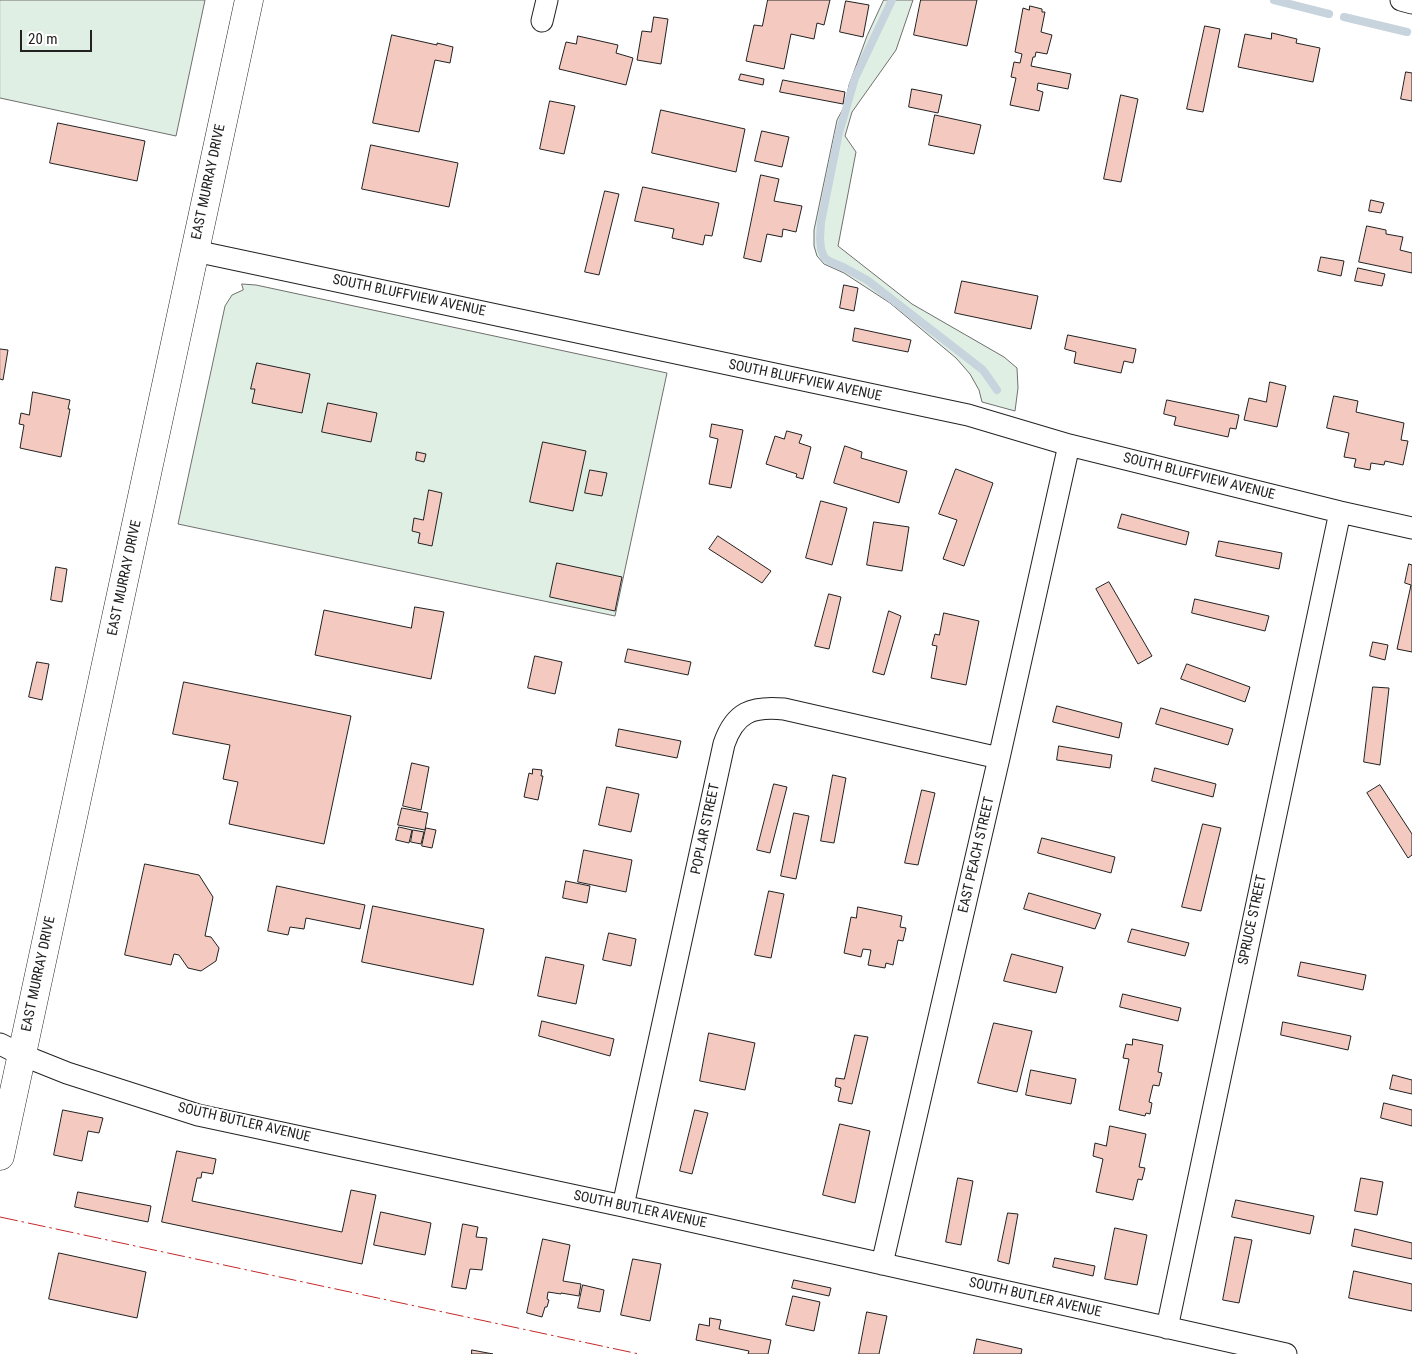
<!DOCTYPE html>
<html>
<head>
<meta charset="utf-8">
<style>
	body { margin:0 }
	#map { position:relative; width:1412px; height:1354px; overflow:hidden; background:#fff; font-family:"Roboto Condensed",sans-serif }
	canvas { display:block }
	.scale { position:absolute; left:20px; top:30px; width:72px; height:22px; box-sizing:border-box; border:2px solid #222; border-top:0; padding-left:6px; font-size:15px; line-height:18px; white-space:nowrap; color:#222; -webkit-text-stroke:4px #fff; paint-order:stroke }
</style>
</head>
<body>
<div id="map">
<canvas width="1412" height="1354"></canvas>
<div class="scale">20 m</div>
</div>
<script>
const ctx = document.querySelector('canvas').getContext('2d');
ctx.lineJoin = 'round';
function fillPath(path, color) { ctx.fillStyle = color; ctx.fill(path, 'evenodd'); }
function trace(path, color, width, dash) { ctx.strokeStyle = color; ctx.lineWidth = width; ctx.lineCap = dash ? 'butt' : 'round'; ctx.setLineDash(dash || []); ctx.stroke(path); }
function drawText(font, color, halo, rows, align = 'center') {
  ctx.font = font + ' "Roboto Condensed",sans-serif'; ctx.lineWidth = 4; ctx.setLineDash([]); ctx.textBaseline = 'middle'; ctx.strokeStyle = halo; ctx.fillStyle = color; for (const [text, x, y, turn = 0] of rows) {
    ctx.save(); ctx.translate(x, y); ctx.rotate((+turn || 0) * Math.PI / 180); ctx.textAlign = isNaN(turn) ? turn : align; if (halo) ctx.strokeText(text, 0, 0); ctx.fillText(text, 0, 0); ctx.restore();
  }
}
const green = new Path2D(`
	M0 0H205L176 136 0 98Z
	M884 0H913L896 50 852 112 845 136 856 152 838 246 912 304 1004 357 1017 368 1018 388 1015 411 982 402 979 390 970 374 956 358 890 303 844 273 824 264 817 256 814 246V230L837 120 845 105 849 85 867 36Z
	M242 284 256 285 667 373 615 616 178 524 225 306 232 295 243 290Z`);
fillPath(green, '#e0efe3');
trace(green, '#6f6f6f', 1);
trace(new Path2D(`
	M892 0 855 78 839 133 821 222 820 238 821 249 824 257 829 261 845 268 867 280 983 370 997 390
	M1274 0 1329 14
	M1344 17 1407 32`), '#c7d3dd', 8);
const building = new Path2D(`
	M768 0H830L824 25 817 23 814 39 791 34 784 69 746 61 754 25 762 26Z
	M921 0H977L967 46 914 35Z
	M846 1 869 5 863 37 840 32Z
	M1030 6 1042 9V12H1045L1041 32 1052 35 1047 54 1036 52 1035 57H1033L1031 66 1071 74 1068 89 1038 83 1037 90 1043 92 1039 111 1010 105 1016 78 1011 77 1014 62 1020 63 1022 54 1015 52 1023 8 1029 10Z
	M654 17 668 19 661 64 637 60 642 31 651 32Z
	M1205 26 1220 29 1203 112 1187 109Z
	M1272 33 1297 39 1296 43 1320 48 1313 82 1238 67 1245 34 1271 39Z
	M392 35 437 45V43L453 47 450 63 435 60 419 132 373 123Z
	M578 36 618 45 616 53 633 58 626 85 559 69 566 42 576 44Z
	M1406 72 1412 73V101L1401 99Z
	M741 74 764 79 763 85 739 80Z
	M783 80 845 92 843 104 780 92Z
	M912 89 942 95 938 113 909 107Z
	M1121 95 1138 99 1121 182 1104 179Z
	M550 101 575 106 564 154 540 149Z
	M661 110 745 129 736 172 652 153Z
	M935 115 981 125 974 154 929 145Z
	M58 123 145 141 137 181 50 163Z
	M762 131 789 137 782 167 755 161Z
	M371 145 458 163 449 207 362 189Z
	M761 175 779 179 774 201 802 206 796 232 783 229 782 237 767 234 761 262 744 258Z
	M643 187 719 203 712 236 705 235 703 245 672 238 674 229 635 221Z
	M605 191 619 194 599 275 585 272Z
	M1371 200 1384 203 1381 213 1369 211Z
	M1367 226 1386 230V234L1403 237 1400 250 1412 253V273L1359 262Z
	M1321 257 1344 261 1341 276 1318 271Z
	M1358 268 1385 274 1382 286 1355 281Z
	M962 281 1038 296 1031 329 955 313Z
	M844 285 858 288 854 311 840 308Z
	M855 328 911 340 908 352 853 341Z
	M1068 335 1136 349 1133 363 1124 361 1121 373 1074 363 1076 352 1065 349Z
	M0 349 8 350 3 380 0 379Z
	M257 363 310 374 302 413 252 403 255 389H251Z
	M1270 382 1286 386 1277 427 1244 420 1249 398 1266 402Z
	M33 392 70 400 68 409H70L61 457 20 448 24 425 19 424 21 413 29 415Z
	M1334 396 1358 401 1356 412 1404 423 1401 440 1408 441 1403 465 1385 461 1384 465 1371 463 1370 470 1354 467 1356 459 1344 457 1349 433 1327 428Z
	M1167 400 1239 415 1236 429 1230 428 1228 437 1174 425 1176 417 1164 414Z
	M328 403 377 413 371 442 322 432Z
	M712 424 743 430 731 488 709 484 718 439 710 437Z
	M787 431 802 435 799 443 811 447 803 479 796 477 797 474 766 464 775 436 784 439Z
	M543 442 586 451 573 511 530 502Z
	M845 446 862 452 861 458 907 471 899 503 834 483Z
	M417 452 426 454 424 462 416 460Z
	M956 469 993 483 964 566 943 559 957 520 939 514Z
	M590 470 607 473 602 496 585 493Z
	M429 490 442 493 432 546 418 543 420 533 412 531 414 518 423 520Z
	M821 501 847 508 832 565 806 558Z
	M1122 514 1189 532 1186 545 1118 528Z
	M874 522 909 527 902 571 867 565Z
	M718 536 771 571 762 583 709 549Z
	M1219 541 1282 553 1279 569 1216 556Z
	M557 563 622 577 615 611 550 597Z
	M1409 564 1412 565V652L1397 649 1411 585 1405 583Z
	M56 567 67 569 62 602 51 600Z
	M1109 582 1152 656 1138 664 1096 589Z
	M829 594 841 597 829 649 815 646Z
	M1195 599 1269 616 1265 631 1192 613Z
	M415 607 444 612 431 679 315 655 324 610 411 628Z
	M889 611 901 616 884 675 873 672Z
	M944 613 979 621 966 685 931 678 937 646 932 645 935 634 939 635Z
	M1373 642 1388 645 1385 660 1370 656Z
	M628 649 691 662 688 675 625 662Z
	M535 656 562 662 555 694 528 688Z
	M37 662 49 664 42 700 29 697Z
	M1187 664 1250 687 1245 702 1181 679Z
	M184 682 351 716 324 844 229 824 238 782 223 779 230 745 173 734Z
	M1373 687 1389 688 1380 765 1364 762Z
	M1057 706 1122 723 1119 738 1053 722Z
	M1161 708 1233 729 1228 745 1156 724Z
	M619 729 681 741 677 758 616 746Z
	M1059 746 1112 755 1110 768 1057 760Z
	M412 763 429 767 421 810 403 806Z
	M1155 768 1216 784 1213 797 1152 781Z
	M533 769 542 770 541 776H543L538 800 524 797 529 773 532 774Z
	M833 775 846 778 834 843 821 841Z
	M774 784 787 787 770 853 757 850Z
	M1380 785 1412 834V855L1408 858 1367 793Z
	M607 787 639 794 631 832 599 825Z
	M922 790 935 793 918 865 905 863Z
	M402 808 428 813 425 830 398 825Z
	M794 813 809 816 796 879 781 876Z
	M1203 824 1221 828 1201 911 1182 907Z
	M399 827 412 830 409 843 396 840Z
	M426 828 436 830 432 848 422 846Z
	M413 830 424 832 421 844 411 842Z
	M1042 838 1115 857 1111 873 1038 853Z
	M584 850 632 860 626 892 578 882Z
	M145 864 199 875 213 897 205 936 211 937 219 948 216 961 201 971 188 968 179 955 174 954 171 965 125 955Z
	M566 881 590 886 587 903 563 898Z
	M277 886 365 905 360 929 306 918 304 929 290 927 288 935 268 931Z
	M769 891 784 894 771 958 755 955Z
	M1029 893 1101 914 1095 929 1024 909Z
	M373 906 484 929 473 985 362 962Z
	M858 907 902 916 900 927 906 928 903 941 898 940 893 965 886 963 885 968 868 965 871 950 863 949 861 957 844 953 851 917 856 918Z
	M1132 929 1189 943 1185 956 1128 942Z
	M609 933 636 939 631 966 603 960Z
	M1012 954 1063 967 1056 993 1004 981Z
	M546 957 584 965 576 1004 538 996Z
	M1301 962 1366 975 1363 990 1298 976Z
	M1123 994 1181 1008 1178 1021 1120 1007Z
	M542 1021 614 1039 610 1056 539 1036Z
	M1283 1022 1351 1036 1348 1050 1281 1035Z
	M994 1023 1032 1031 1017 1092 978 1083Z
	M709 1033 755 1043 745 1090 700 1081Z
	M855 1035 868 1037 852 1104 838 1101 841 1088 835 1086 836 1078 844 1079Z
	M1133 1039 1163 1045 1158 1072 1162 1073 1159 1086 1153 1085 1149 1102 1152 1103 1150 1114 1146 1113 1145 1116 1119 1110 1129 1059 1123 1058 1126 1044 1132 1045Z
	M1031 1070 1076 1079 1071 1104 1026 1095Z
	M1393 1075 1412 1080V1094L1390 1089Z
	M1384 1103 1412 1110V1126L1381 1118Z
	M63 1110 103 1118 99 1133 88 1131 82 1161 54 1155Z
	M695 1110 708 1113 692 1174 680 1171Z
	M840 1124 870 1131 855 1203 823 1195Z
	M1110 1126 1146 1134 1139 1167 1145 1168 1142 1180 1138 1179 1133 1200 1096 1192 1103 1159 1093 1156 1095 1143 1106 1146Z
	M177 1151 216 1159 213 1174 202 1172 201 1178H197L192 1201 342 1232 351 1190 376 1195 362 1264 162 1222Z
	M958 1178 973 1181 961 1245 946 1242Z
	M1361 1178 1383 1182 1377 1215 1355 1211Z
	M78 1192 151 1206 148 1222 75 1207Z
	M1236 1200 1314 1216 1310 1234 1232 1217Z
	M381 1212 431 1223 425 1255 374 1245Z
	M1008 1213 1018 1214 1009 1264 998 1261Z
	M463 1224 478 1227 476 1237 487 1238 482 1270 470 1269 466 1289 452 1287Z
	M1115 1228 1147 1235 1137 1285 1105 1279Z
	M1355 1229 1412 1243V1259L1352 1246Z
	M1235 1237 1252 1240 1239 1303 1223 1300Z
	M543 1239 570 1245 563 1281 581 1284 579 1296 561 1293V1294L548 1292 547 1299 549 1300 547 1307H545L542 1317 527 1313Z
	M59 1253 146 1272 137 1318 49 1299Z
	M1055 1258 1095 1266 1093 1276 1053 1267Z
	M633 1259 661 1264 650 1321 621 1315Z
	M1354 1271 1412 1284V1311L1349 1298Z
	M794 1280 831 1288 829 1296 792 1288Z
	M583 1285 604 1290 600 1312 578 1308Z
	M793 1296 820 1302 814 1331 786 1325Z
	M867 1312 887 1316 879 1354H859Z
	M710 1318 721 1320 719 1329 771 1340 768 1354H748L749 1351 696 1340 699 1324 709 1326Z
	M977 1339 1022 1349 1021 1354H974Z
	M472 1350 493 1354H472Z`);
fillPath(building, '#f3c9c0');
trace(building, '#222', 1);
const street = new Path2D(`
	M1401 0 1412 3
	M542 21 547 0
	M195 251 968 415 1069 445 1340 512 1412 528
	M0 1044 22 1055 67 1073 198 1115 623 1206 1286 1354
	M623 1206 724 744C735 712 752 706 784 709L999 758
	M882 1264 999 758 1069 445
	M1167 1328 1340 512`);
const highway = new Path2D(`
	M0 1156 249 0`);
trace(street, '#222', 23);
trace(highway, '#222', 29);
trace(street, '#fff', 21);
trace(highway, '#fff', 28);
trace(new Path2D(`
	M0 1217 639 1354`), '#c62828', 1, [18, 4, 2.5, 4]);
drawText('14px', '#222', '#fff', [
	["EAST MURRAY DRIVE",209,182,-78],
	["SOUTH BLUFFVIEW AVENUE",409,296,12],
	["SOUTH BLUFFVIEW AVENUE",805,381,12],
	["SOUTH BLUFFVIEW AVENUE",1199,477,14],
	["EAST MURRAY DRIVE",125,578,-78],
	["POPLAR STREET",706,829,-78],
	["EAST PEACH STREET",977,855,-77],
	["SPRUCE STREET",1253,920,-78],
	["EAST MURRAY DRIVE",39,974,-78],
	["SOUTH BUTLER AVENUE",244,1123,13],
	["SOUTH BUTLER AVENUE",640,1210,12],
	["SOUTH BUTLER AVENUE",1035,1298,13]
]);
</script>
</body>
</html>
